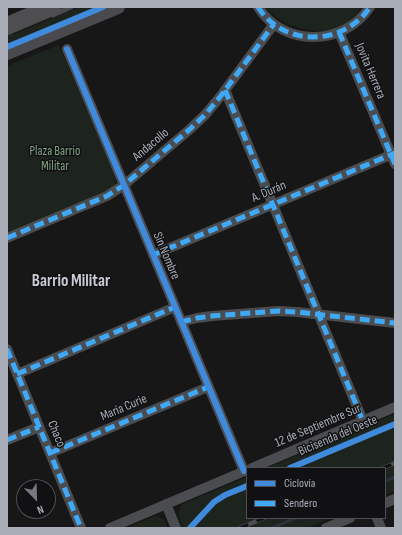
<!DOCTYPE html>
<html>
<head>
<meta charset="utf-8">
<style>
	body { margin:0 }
	#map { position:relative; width:402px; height:535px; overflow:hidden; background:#171717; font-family:"Sofia Sans Condensed",sans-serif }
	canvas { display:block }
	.frame { position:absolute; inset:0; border:8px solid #a8adb8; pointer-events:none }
	.legend { position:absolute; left:246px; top:467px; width:140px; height:52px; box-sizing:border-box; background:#111113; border:1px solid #4d4f55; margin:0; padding:5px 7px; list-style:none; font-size:12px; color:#a8adb8 }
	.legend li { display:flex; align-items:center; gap:8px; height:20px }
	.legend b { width:20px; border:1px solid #4d4f55 }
	.north { position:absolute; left:16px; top:479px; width:40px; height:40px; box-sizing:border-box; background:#111113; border:1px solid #4d4f55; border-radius:50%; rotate:157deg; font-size:11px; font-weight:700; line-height:16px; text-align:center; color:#a8adb8 }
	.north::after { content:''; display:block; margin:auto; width:14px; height:18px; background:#757880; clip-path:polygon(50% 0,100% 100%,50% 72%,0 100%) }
</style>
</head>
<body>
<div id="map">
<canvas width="402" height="535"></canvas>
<div class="frame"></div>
<ul class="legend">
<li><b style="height:5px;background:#408adc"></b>Ciclovía</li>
<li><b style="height:5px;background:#3fa9f5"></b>Sendero</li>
</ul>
<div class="north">N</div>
</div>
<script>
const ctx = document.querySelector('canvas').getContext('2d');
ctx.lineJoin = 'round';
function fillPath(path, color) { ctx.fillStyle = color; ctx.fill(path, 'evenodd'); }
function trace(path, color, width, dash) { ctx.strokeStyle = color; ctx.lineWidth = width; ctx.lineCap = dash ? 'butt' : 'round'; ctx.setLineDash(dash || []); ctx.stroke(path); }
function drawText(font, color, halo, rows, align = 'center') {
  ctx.font = font + ' "Sofia Sans Condensed",sans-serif'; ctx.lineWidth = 3; ctx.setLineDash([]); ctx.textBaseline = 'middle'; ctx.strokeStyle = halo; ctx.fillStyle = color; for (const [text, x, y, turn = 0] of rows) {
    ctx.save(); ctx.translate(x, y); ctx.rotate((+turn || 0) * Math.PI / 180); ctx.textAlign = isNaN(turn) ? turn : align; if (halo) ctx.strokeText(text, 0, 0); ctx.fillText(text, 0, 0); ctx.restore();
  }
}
fillPath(new Path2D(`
	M79 7H107L7 48V33L14 34Z
	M266 7H362C356 14 350 22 341 26 319 37 280 27 266 7Z
	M59 45 115 177C117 184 115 186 110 190L7 233V89L8 88 7 85V66Z
	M395 414V491L385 495V468H267Z
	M247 477V518H331L307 528H184C180 520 175 512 183 504Z
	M155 516C163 517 166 521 168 528H127Z`), '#1d241e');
trace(new Path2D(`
	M385 481 395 477
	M272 528 296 518`), '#2a3239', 3);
trace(new Path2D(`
	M53 15 71 7`), '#4b4c50', 5);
trace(new Path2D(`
	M258 7C284 48 344 46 370 7
	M339 32 395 164
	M67 49 244 471
	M225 90 363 421
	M7 238 107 196 124 185 189 130 205 115 220 97 274 24
	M153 255 395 153
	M181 322 197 318 212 316 278 311 297 312 395 323
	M7 349 81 528
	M17 374 175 307
	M7 440 39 427
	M50 453 208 387
	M252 468 395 407
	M385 503 395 499
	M166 504 176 528
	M377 518 381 528
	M110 528 247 470
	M326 528 350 518`), '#4b4c50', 10);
trace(new Path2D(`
	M7 53 118 7`), '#4a4a4e', 14);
trace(new Path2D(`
	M7 26 52 7`), '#4e4e51', 18);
const rail = new Path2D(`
	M383 468 395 463
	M240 528 264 518`);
trace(rail, '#4b4c4f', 4.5);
trace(rail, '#111113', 3, [9]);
trace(new Path2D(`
	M258 7C284 48 344 46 370 7
	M339 32 395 164
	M225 90 363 421
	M7 238 107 196 124 185 189 130 205 115 220 97 274 24
	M153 255 395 153
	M181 322 197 318 212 316 278 311 297 312 395 323
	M7 349 81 528
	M17 374 175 307
	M7 440 39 427
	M50 453 208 387`), '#3fa9f5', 5, [10, 5]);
trace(new Path2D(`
	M7 47 103 7
	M67 49 244 471
	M290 468 395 424
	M190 528 214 502 225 495 247 486`), '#408adc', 6);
drawText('13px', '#a8adb8', '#111113', [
	["Jovita Herrera",370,71,67],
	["Andacollo",151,145,-40],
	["A. Durán",269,192,-23],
	["Sin Nombre",166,256,67],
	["María Curie",124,408,-23],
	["12 de Septiembre Sur",318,426,-23],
	["Chaco",56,434,67],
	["Bicisenda del Oeste",338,436,-23]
]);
drawText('13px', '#7fa381', '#111113', [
	["Plaza Barrio",55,152],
	["Militar",55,167]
]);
drawText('bold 17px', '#c9ccd4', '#111113', [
	["Barrio Militar",71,282]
]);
</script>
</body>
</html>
